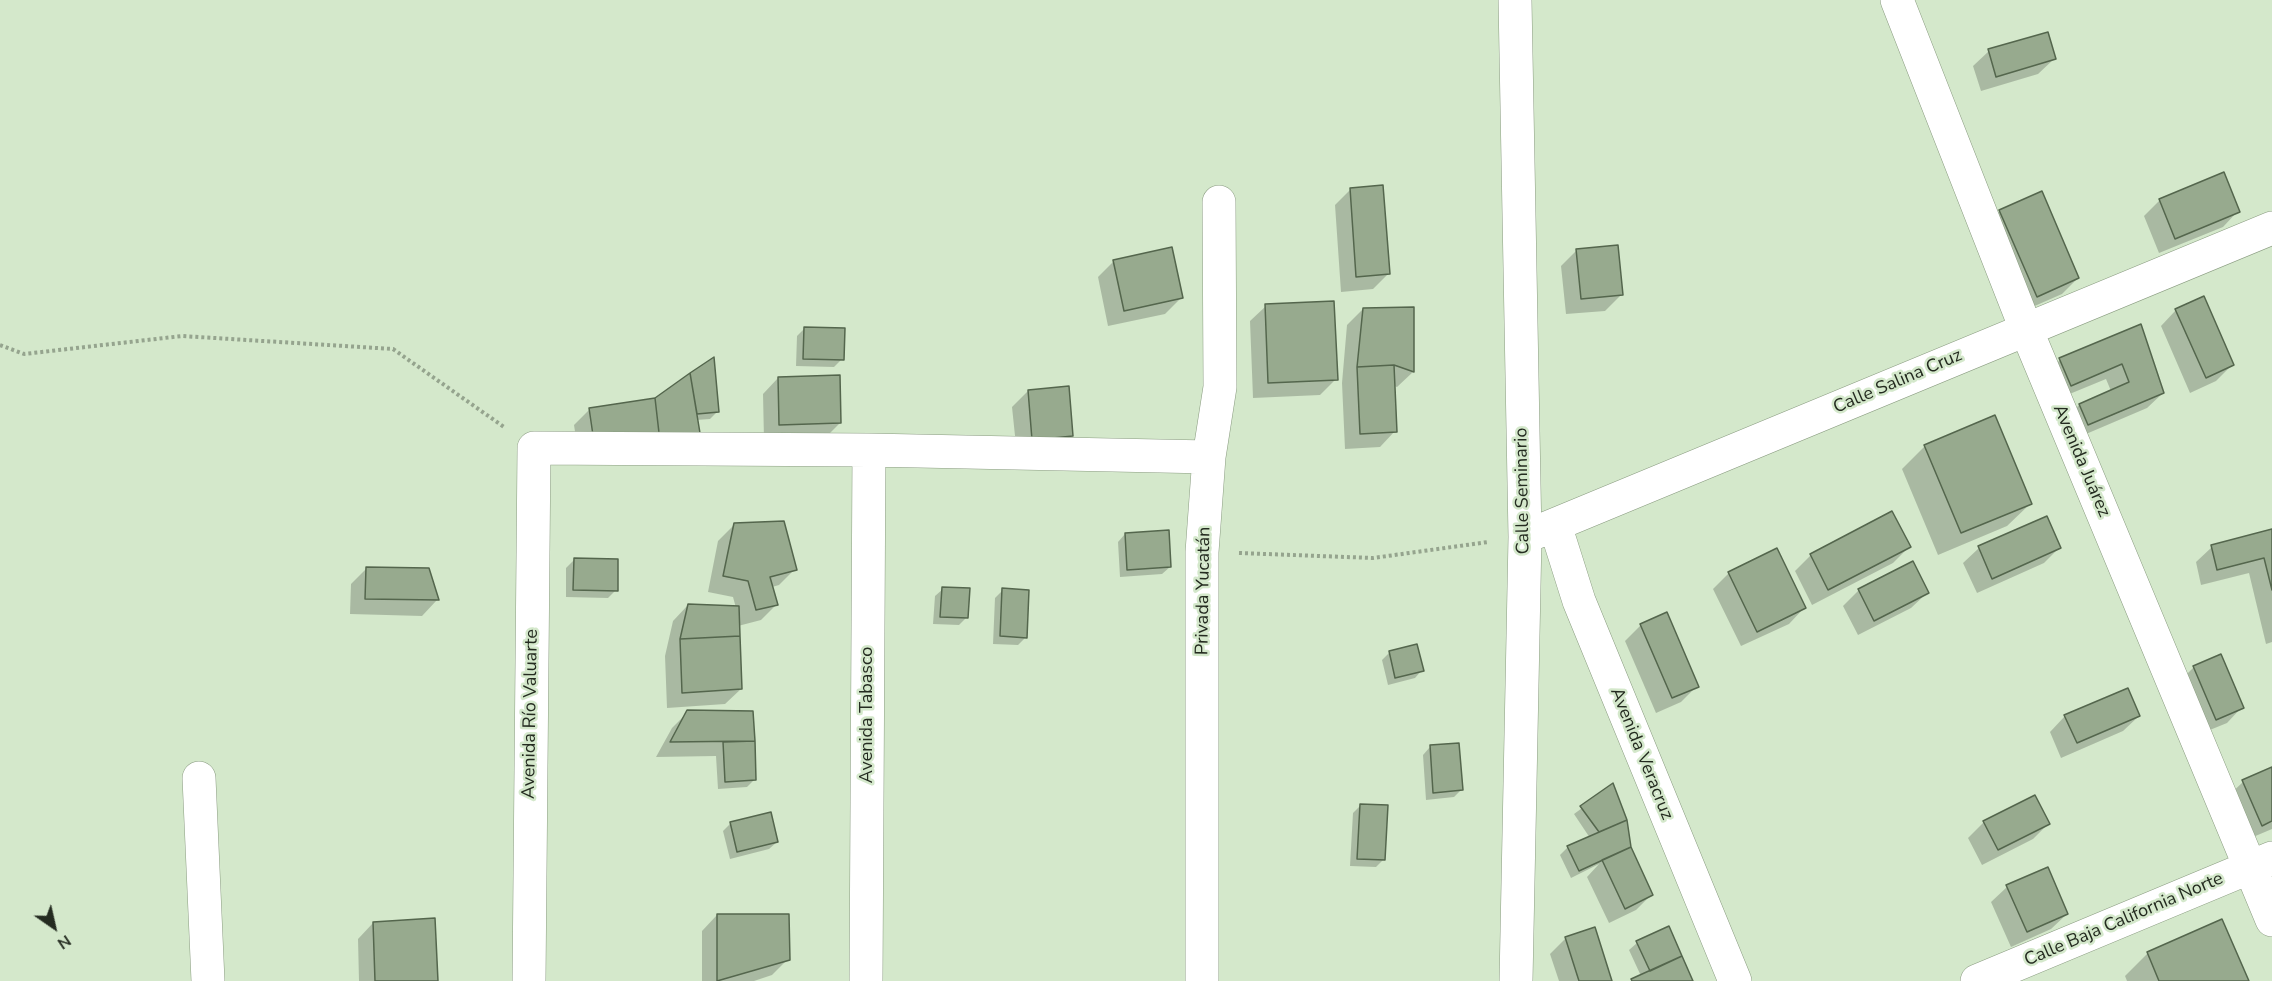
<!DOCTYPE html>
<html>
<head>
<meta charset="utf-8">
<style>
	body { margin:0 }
	#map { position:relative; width:2272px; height:981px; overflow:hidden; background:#d4e8cb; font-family:"Nunito Sans",sans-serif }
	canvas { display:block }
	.north { position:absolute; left:24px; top:897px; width:60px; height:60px; -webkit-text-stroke:4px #d4e8cb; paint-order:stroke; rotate:146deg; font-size:16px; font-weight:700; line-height:24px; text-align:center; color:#242b20 }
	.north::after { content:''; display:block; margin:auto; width:21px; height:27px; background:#242b20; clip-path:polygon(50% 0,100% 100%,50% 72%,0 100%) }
</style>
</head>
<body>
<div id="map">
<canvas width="2272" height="981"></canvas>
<div class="north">N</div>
</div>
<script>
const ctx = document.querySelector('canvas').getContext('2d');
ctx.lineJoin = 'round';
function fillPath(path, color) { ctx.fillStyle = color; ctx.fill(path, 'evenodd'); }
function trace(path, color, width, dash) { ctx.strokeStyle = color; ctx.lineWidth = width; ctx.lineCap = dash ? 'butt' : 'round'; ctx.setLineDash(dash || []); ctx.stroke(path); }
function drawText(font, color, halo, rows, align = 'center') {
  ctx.font = font + ' "Nunito Sans",sans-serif'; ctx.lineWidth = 5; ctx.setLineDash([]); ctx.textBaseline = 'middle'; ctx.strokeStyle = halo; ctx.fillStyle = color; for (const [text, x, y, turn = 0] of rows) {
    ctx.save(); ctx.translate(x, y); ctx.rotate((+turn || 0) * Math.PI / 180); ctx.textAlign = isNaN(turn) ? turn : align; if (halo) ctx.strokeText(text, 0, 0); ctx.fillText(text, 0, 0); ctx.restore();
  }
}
fillPath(new Path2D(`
	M1989 51 2054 59 2038 74 1981 91 1973 66Z
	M1351 189 1388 274 1373 289 1341 292 1335 205Z
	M2160 200 2238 211 2223 227 2159 253 2144 216Z
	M2000 211 2078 278 2062 294 2021 312 1984 227Z
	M1577 250 1621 295 1605 311 1566 314 1561 266Z
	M1114 261 1181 298 1165 314 1108 326 1098 277Z
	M1266 306 1336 379 1320 395 1253 398 1250 321Z
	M1412 308 1413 372 1397 387 1394 386 1395 431 1380 447 1345 449 1342 383 1347 325 1363 309Z
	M2176 310 2232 365 2216 381 2190 393 2161 326Z
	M2140 326 2163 393 2147 408 2072 440 2064 421 2079 405 2111 391 2106 379 2055 400 2044 375 2060 360Z
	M805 328 842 359 834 367 796 366 797 336Z
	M691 374 718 411 710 419 696 420 579 457 574 425 590 409 655 400Z
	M778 378 840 423 824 439 764 440 763 394Z
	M1028 391 1072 435 1056 451 1017 455 1012 407Z
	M1925 446 2030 504 2007 526 1938 555 1902 469Z
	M734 525 795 569 779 585 772 587 777 604 761 620 738 626 741 689 725 704 667 708 665 656 673 621 688 605 736 608 733 597 708 592 718 541Z
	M2272 531V642L2266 644 2249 573 2201 585 2196 562 2212 547Z
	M1125 534 1170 567 1162 574 1120 577 1118 542Z
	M1909 547 1893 563 1812 605 1795 571 1811 555Z
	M2060 547 2044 563 1977 593 1963 563 1979 548Z
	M574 560 616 590 608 598 566 597V568Z
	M367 568 428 569 437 600 422 616 350 614 351 584Z
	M1729 573 1804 608 1789 624 1741 646 1713 589Z
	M943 589 967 617 959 625 933 624 935 596Z
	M1003 590 1025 638 1018 645 993 644 995 598Z
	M1859 590 1927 593 1911 608 1858 635 1843 606Z
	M1641 625 1697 686 1681 702 1656 713 1625 641Z
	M1389 653 1422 670 1415 678 1388 685 1382 660Z
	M2194 667 2242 707 2227 723 2200 734 2178 683Z
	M688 712H752L755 779 747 787 718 789 716 756 656 757 672 728Z
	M2065 716H2139L2123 731 2061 758 2050 732Z
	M1430 747 1461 790 1454 797 1426 800 1423 755Z
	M2272 769V829L2246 840 2227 797 2243 782Z
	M1612 786 1626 821 1629 847 1651 895 1636 910 1609 923 1587 877 1599 864 1571 878 1560 855 1568 847 1590 838 1574 814Z
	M1361 805 1384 859 1376 867 1350 866 1353 813Z
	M1984 822 2048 824 2033 839 1982 865 1968 838Z
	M731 823 777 842 769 849 730 859 723 831Z
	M2007 887 2067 914 2051 929 2011 947 1991 902Z
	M717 915 788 959 772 975 754 981H702V931Z
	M373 923 436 981H359L358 939Z
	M1668 928 1691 981H1631L1641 976 1629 950 1637 943Z
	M1566 938 1610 981H1559L1550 954Z
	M2148 953 2247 981H2127L2125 976Z`), '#0003');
const building = new Path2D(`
	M2048 32 2056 59 1996 77 1988 49Z
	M2224 172 2240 212 2175 239 2159 199Z
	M1383 185 1390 274 1356 277 1350 188Z
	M2042 191 2079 278 2037 297 1999 210Z
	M1618 245 1623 295 1581 299 1576 249Z
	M1172 247 1183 298 1124 311 1113 260Z
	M2204 296 2234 365 2206 378 2175 309Z
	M1334 301 1338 380 1268 383 1265 304Z
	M1414 307V372L1394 365 1357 367 1363 308Z
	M2141 324 2164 393 2088 425 2079 404 2129 382 2122 364 2071 386 2059 358Z
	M804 327 845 328 844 360 803 359Z
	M714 357 719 412 697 414 690 373Z
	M1394 365 1397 432 1360 434 1357 367Z
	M690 373 700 433H659L655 398Z
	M840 375 841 423 779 425 778 377Z
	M1069 386 1073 436 1032 440 1028 390Z
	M655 398 659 433 594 442 589 408Z
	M1995 415 2032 504 1961 533 1924 445Z
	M1892 511 1911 547 1828 590 1810 554Z
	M2047 516 2061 548 1992 579 1978 546Z
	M784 521 797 570 770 577 778 605 756 610 748 581 723 576 734 523Z
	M2272 529V590L2264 558 2217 570 2211 545Z
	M1169 530 1171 567 1127 570 1125 533Z
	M1777 548 1806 608 1757 632 1728 572Z
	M574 558 618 559V591L573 590Z
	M1913 561 1929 593 1874 621 1858 589Z
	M366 567 429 568 439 600 365 599Z
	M942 587 970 588 968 618 940 617Z
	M1002 588 1029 590 1027 638 1000 636Z
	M688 604 739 606 740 636 680 639Z
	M1667 612 1699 687 1672 698 1640 624Z
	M740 636 742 689 682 693 680 639Z
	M1417 644 1424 671 1395 678 1389 651Z
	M2221 654 2244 708 2216 720 2193 666Z
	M2128 688 2140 716 2077 743 2064 715Z
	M687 710 753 711 755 741 670 742Z
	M755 741 756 780 725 782 723 742Z
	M1459 743 1463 790 1433 793 1430 745Z
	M2272 767V821L2262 826 2242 780Z
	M1613 783 1627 820 1599 832 1580 806Z
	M2035 795 2050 824 1998 850 1983 821Z
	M1360 804 1388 805 1385 860 1357 859Z
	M771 812 778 842 737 852 730 822Z
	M1627 820 1631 847 1579 871 1567 846Z
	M1631 847 1653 895 1625 909 1602 860Z
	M2048 867 2068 914 2027 932 2006 885Z
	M717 914H789L790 960 717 981Z
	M435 918 438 981H375L373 922Z
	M2222 919 2249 981H2159L2147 952Z
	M1669 926 1682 956 1650 971 1636 941Z
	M1595 927 1612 981H1579L1565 937Z
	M1682 956 1693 981H1632L1631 979Z`);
fillPath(building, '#97aa8e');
trace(building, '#54664d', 1.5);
const minor = new Path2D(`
	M1515 0 1525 537 1516 981
	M1897 0 2026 329 2272 920
	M1555 525 1579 601 1735 981
	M1525 537 2272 228
	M199 778 208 981
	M529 981 534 448 869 450 1209 457
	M866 981 869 450
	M1202 981V552L1209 457 1220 387 1219 202
	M1977 981 2272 858`);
trace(minor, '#8a9c81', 34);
trace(new Path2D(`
	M0 345 24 354 182 336 393 349 504 427
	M1239 553 1373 558 1488 542`), '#95a48e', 4, [3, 3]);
trace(minor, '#fff', 33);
drawText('18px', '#242b20', '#d4e8cb', [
	["Calle Salina Cruz",1898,382,-23],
	["Avenida Juárez",2081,461,67],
	["Calle Seminario",1523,491,-91],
	["Privada Yucatán",1204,591,-89],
	["Avenida Río Valuarte",531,714,-89],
	["Avenida Tabasco",868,715,-90],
	["Avenida Veracruz",1641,754,68],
	["Calle Baja California Norte",2124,920,-23]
]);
</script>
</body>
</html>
